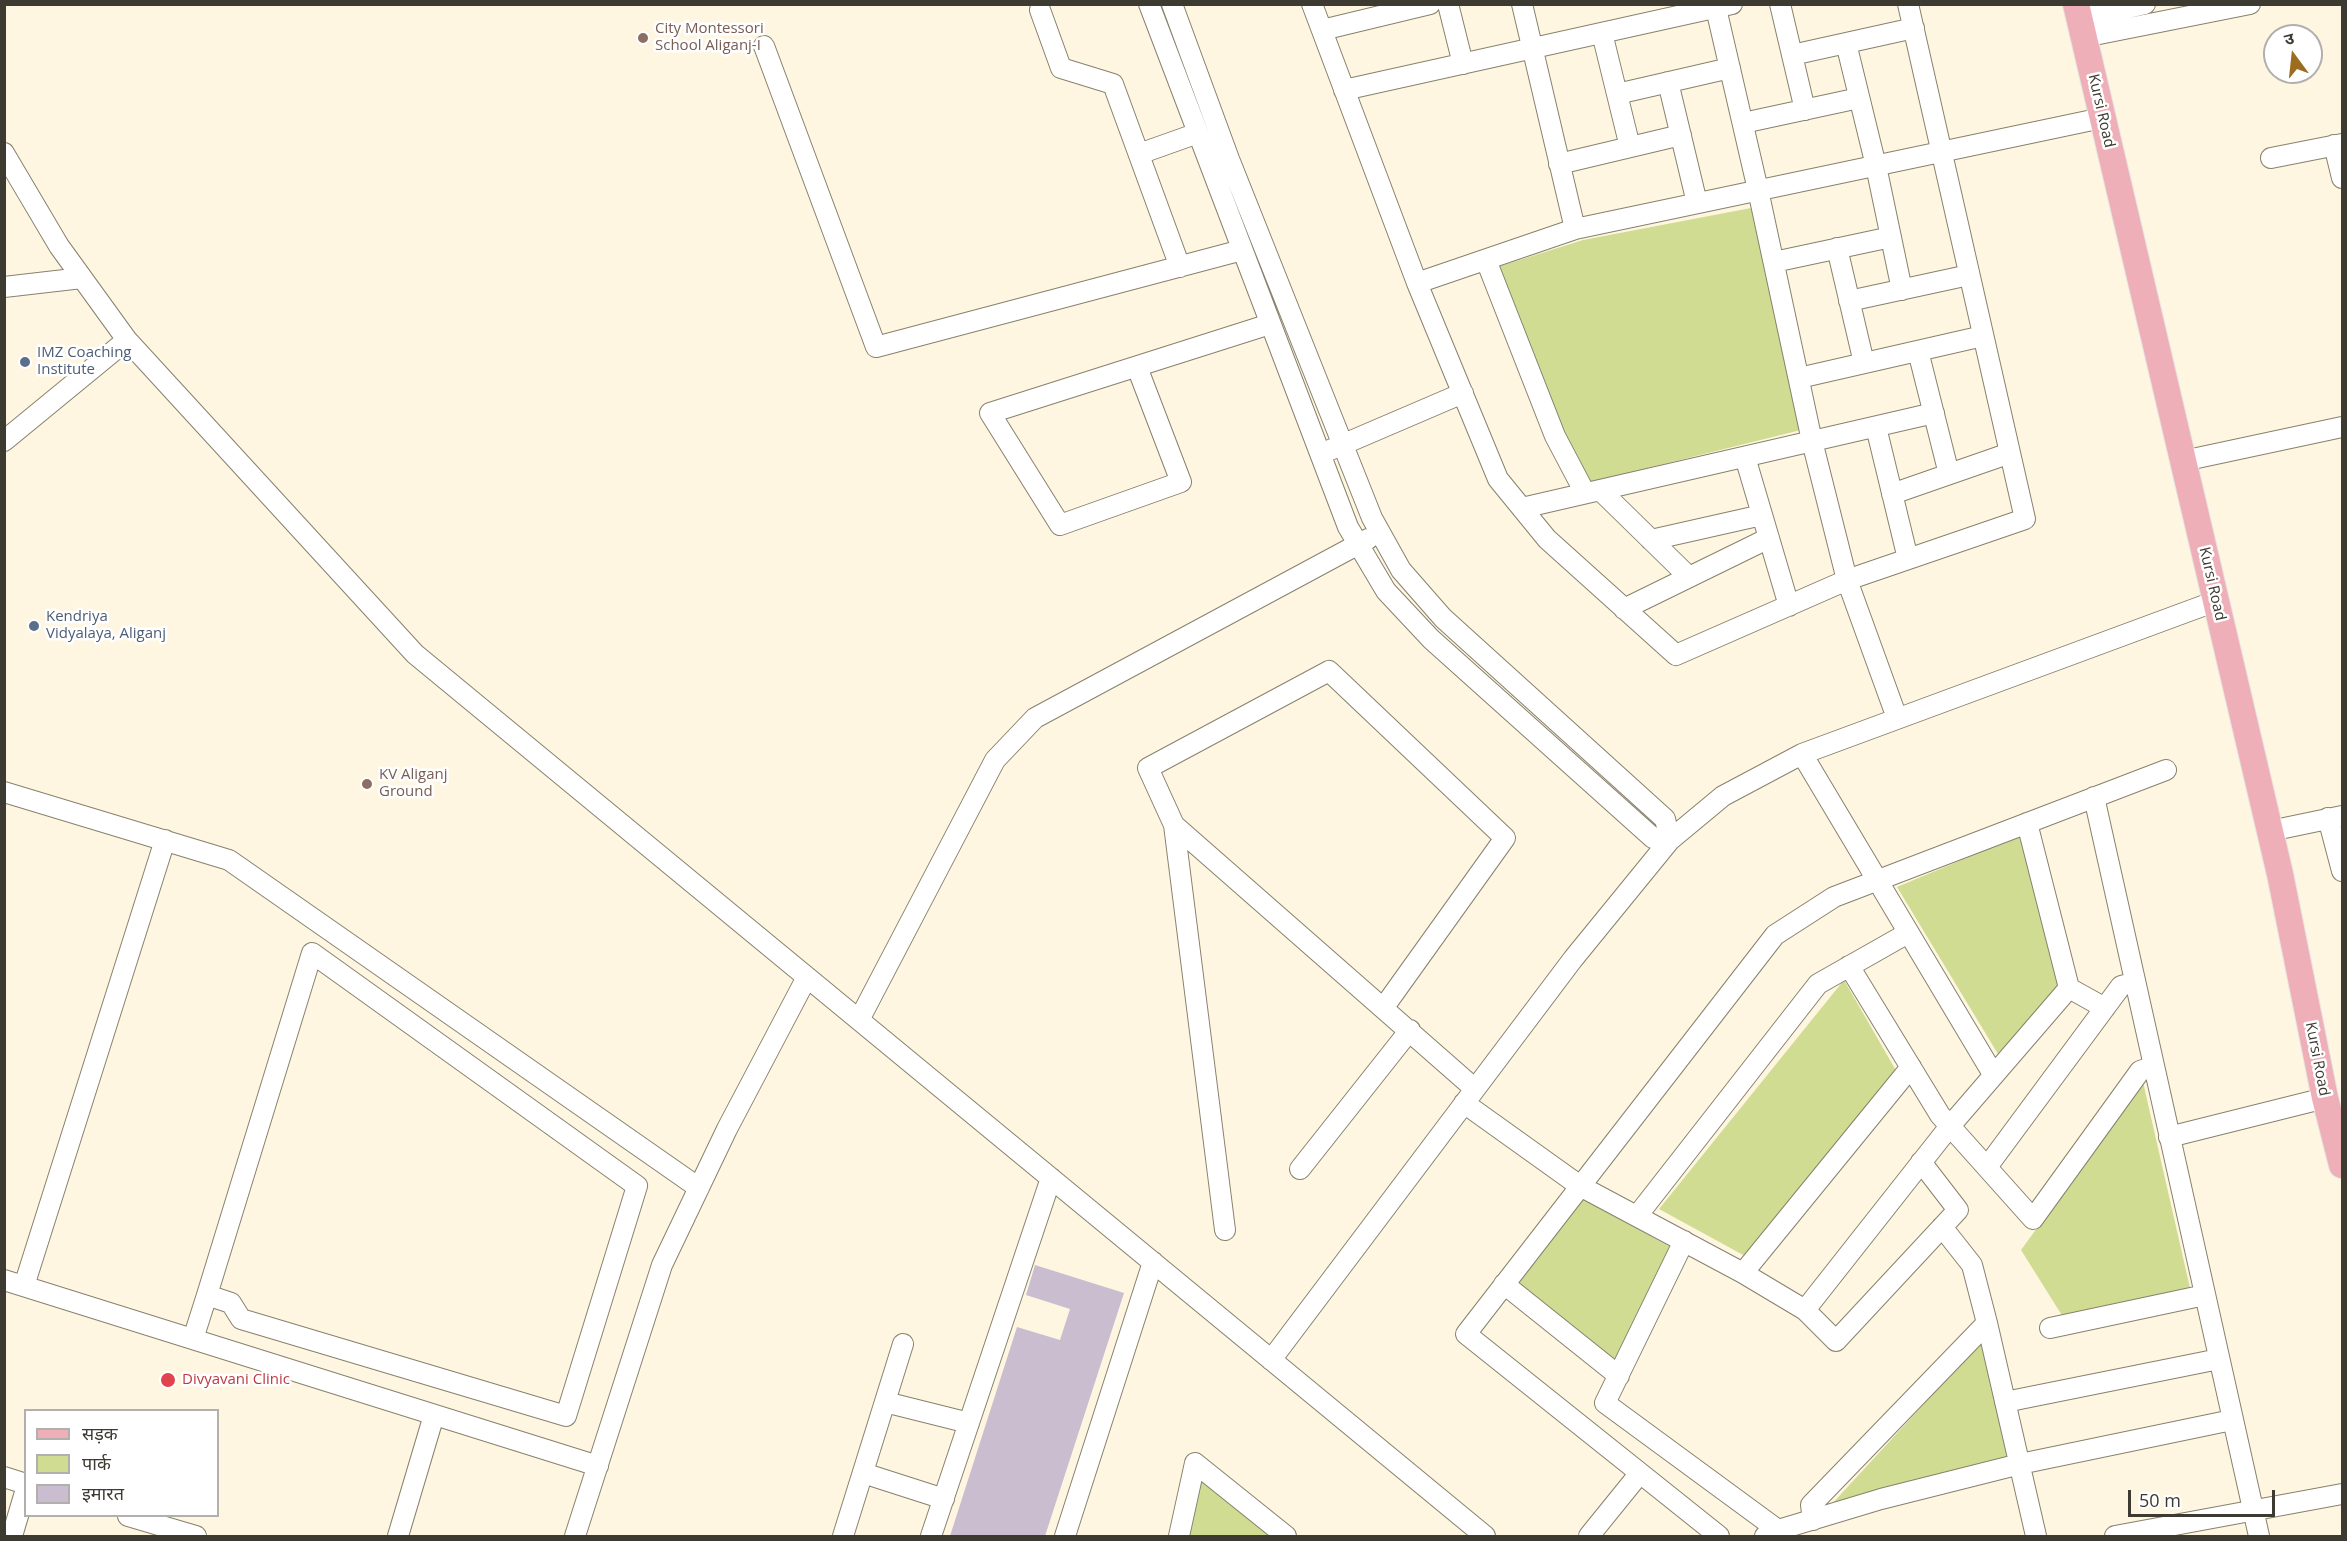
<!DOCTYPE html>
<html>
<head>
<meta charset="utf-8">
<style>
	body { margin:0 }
	#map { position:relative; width:2347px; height:1541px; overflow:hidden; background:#fef6e1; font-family:"Open Sans","Noto Sans Devanagari",sans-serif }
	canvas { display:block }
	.frame { position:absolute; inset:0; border:6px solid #3d3a32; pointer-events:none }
	.legend { position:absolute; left:24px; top:1409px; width:195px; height:108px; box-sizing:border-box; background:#fff; border:2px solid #b1b0ad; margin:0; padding:8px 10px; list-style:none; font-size:18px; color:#3d3a32 }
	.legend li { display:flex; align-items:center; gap:12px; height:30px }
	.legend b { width:30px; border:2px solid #b1b0ad }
	.north { position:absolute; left:2263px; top:24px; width:60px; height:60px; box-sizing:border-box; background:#fff; border:2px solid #b1b0ad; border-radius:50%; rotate:345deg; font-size:16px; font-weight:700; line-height:24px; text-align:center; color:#3d3a32 }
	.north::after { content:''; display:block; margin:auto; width:21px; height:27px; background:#9c6c1f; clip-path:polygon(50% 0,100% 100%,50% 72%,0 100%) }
	.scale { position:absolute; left:2128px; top:1490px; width:147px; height:27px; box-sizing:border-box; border:3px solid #3d3a32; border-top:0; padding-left:8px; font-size:18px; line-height:21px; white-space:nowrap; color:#3d3a32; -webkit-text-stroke:4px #fff; paint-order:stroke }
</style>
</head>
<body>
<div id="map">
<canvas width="2347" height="1541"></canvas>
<div class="frame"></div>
<ul class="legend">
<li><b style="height:8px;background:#efafb8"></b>सड़क</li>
<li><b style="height:16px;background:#d1dc93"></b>पार्क</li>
<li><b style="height:16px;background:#cabdd0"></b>इमारत</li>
</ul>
<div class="north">उ</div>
<div class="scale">50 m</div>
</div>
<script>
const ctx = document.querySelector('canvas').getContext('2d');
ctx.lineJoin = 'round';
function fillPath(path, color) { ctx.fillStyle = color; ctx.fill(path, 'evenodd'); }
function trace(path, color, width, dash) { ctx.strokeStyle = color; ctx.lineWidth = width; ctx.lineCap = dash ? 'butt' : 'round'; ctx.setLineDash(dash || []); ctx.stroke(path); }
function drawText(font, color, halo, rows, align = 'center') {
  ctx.font = font + ' "Open Sans",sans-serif'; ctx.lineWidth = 5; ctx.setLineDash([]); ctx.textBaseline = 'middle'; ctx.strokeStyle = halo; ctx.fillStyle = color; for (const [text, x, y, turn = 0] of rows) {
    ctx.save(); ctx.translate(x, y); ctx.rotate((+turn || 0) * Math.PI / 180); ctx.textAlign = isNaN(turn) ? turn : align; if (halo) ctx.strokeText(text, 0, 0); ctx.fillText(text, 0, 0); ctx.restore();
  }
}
fillPath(new Path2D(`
	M1751 208 1801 430 1587 483 1536 374 1494 268 1583 240Z
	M2021 835 2060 987 1998 1054 1897 887Z
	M1844 980 1898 1074 1745 1256 1659 1209Z
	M2143 1082 2190 1288 2063 1317 2021 1250Z
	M1582 1198 1672 1248 1615 1362 1517 1281Z
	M1981 1342 2008 1460 1830 1506Z
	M1201 1478 1271 1536H1188Z`), '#d1dc93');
fillPath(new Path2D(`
	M1035 1265 1124 1293 1045 1536H950L1017 1327 1060 1340 1070 1309 1026 1295Z`), '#cabdd0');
const minor = new Path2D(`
	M1149 4 1348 527 1386 591 1431 639 1653 838 1670 840 1665 819 1443 618 1401 570 1372 518 1229 159 1172 4
	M1312 4 1417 283 1498 479 1547 539 1676 655 1847 580 2025 519 1908 4
	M1448 4 1463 64
	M1522 4 1575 229
	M1715 4 1758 190 1812 441 1847 580 1897 718
	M1780 4 1805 110
	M1040 10 1061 68 1113 84 1180 267
	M2079 19 2145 4
	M1322 30 1430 4
	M1602 33 1630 147
	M2084 37 2250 4
	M1846 43 1876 166 1902 290
	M764 46 876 347 1242 250
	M1792 55 1914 28
	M1668 82 1697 203
	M1344 90 1732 4
	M1617 94 1730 68
	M1743 123 1859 98
	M2334 145 2342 178
	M4 153 59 246 127 340 415 654 1485 1536
	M1139 154 1198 133
	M2271 158 2342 144
	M1559 164 1681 135
	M1837 248 1864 363
	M1486 260 1555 436 1585 493
	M1774 262 1891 237
	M1417 283 1575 229 2102 118
	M4 287 82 278
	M1849 301 1969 275
	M1918 351 1949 474
	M1137 367 1181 482 1060 525 990 413 1270 324
	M1799 378 1983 336
	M1876 427 1908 559
	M4 441 127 340
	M1330 450 1463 393
	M1745 457 1789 606
	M2183 461 2342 427
	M1600 490 1689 577
	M1892 494 2010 453
	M1522 508 1934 413
	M1651 540 1762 515
	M1624 609 1769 538
	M1802 754 1993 1074
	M4 792 229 860 699 1188
	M2094 797 2259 1536
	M2328 818 2342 871
	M1174 825 1225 1230
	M2270 831 2342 816
	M1849 966 1940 1115 2033 1219 2140 1071 2154 1066
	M2069 988 2105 1008
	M1384 1007 1505 838 1329 671 1148 768 1174 825 1475 1089
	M859 1020 995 760 1035 718 1368 539
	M1464 1103 1580 1186 1743 1273 1805 1310 1836 1341 1958 1210 1921 1162
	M2169 1137 2325 1098
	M1987 1167 2121 986 2135 982
	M1300 1169 1410 1030
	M1637 1216 1818 984 1908 933
	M1942 1227 1972 1265 1987 1323 2036 1536
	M1684 1241 1605 1403 1778 1530
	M1743 1273 1911 1067
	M4 1280 598 1466
	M1504 1284 1619 1376
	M24 1286 165 840
	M1805 1310 1950 1126 2069 988 2027 823
	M2050 1328 2205 1295
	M193 1339 207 1295 312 953 637 1186 566 1416 241 1319 231 1303 207 1295
	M1271 1360 1573 959 1670 840 1723 796 1802 754 2216 601
	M885 1402 969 1423
	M2005 1402 2219 1359
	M863 1473 944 1499
	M4 1477 26 1484
	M128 1516 196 1536
	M1813 1520 1811 1505 1987 1323
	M12 1536 26 1489
	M398 1536 434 1415
	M575 1536 662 1265 727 1129 807 977
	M843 1536 903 1344
	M931 1536 1051 1178
	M1065 1536 1153 1262
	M1179 1536 1195 1463 1286 1536
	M1589 1536 1640 1473
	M1719 1536 1466 1334 1775 935 1834 897 2166 770
	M1765 1536 1778 1530 1881 1499 2020 1464 2232 1420
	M2115 1536 2342 1494`);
const major = new Path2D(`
	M2076 4 2280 874 2325 1098 2342 1165`);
trace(minor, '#88816d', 22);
trace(major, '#e4e3e2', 28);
trace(minor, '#fff', 20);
trace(major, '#efafb8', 26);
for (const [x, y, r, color] of [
	[643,38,6,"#8d6e63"],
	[25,362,6,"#5c6f8a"],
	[34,626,6,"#5c6f8a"],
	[367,784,6,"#8d6e63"],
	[168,1380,8,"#e0444e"]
]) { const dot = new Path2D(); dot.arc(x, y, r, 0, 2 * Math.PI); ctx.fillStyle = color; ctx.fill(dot); trace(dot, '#fff', 2); }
drawText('15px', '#785e54', '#fff', [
	["City Montessori",655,29],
	["School Aliganj-I",655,46],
	["KV Aliganj",379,775],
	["Ground",379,792]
], 'left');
drawText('15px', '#3d3a32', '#fff', [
	["Kursi Road",2101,111,77],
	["Kursi Road",2212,584,77],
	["Kursi Road",2317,1059,79]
]);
drawText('15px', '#4e5e75', '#fff', [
	["IMZ Coaching",37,353],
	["Institute",37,370],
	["Kendriya",46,617],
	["Vidyalaya, Aliganj",46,634]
], 'left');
drawText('15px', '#be3a42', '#fff', [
	["Divyavani Clinic",182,1380]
], 'left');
</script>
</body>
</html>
